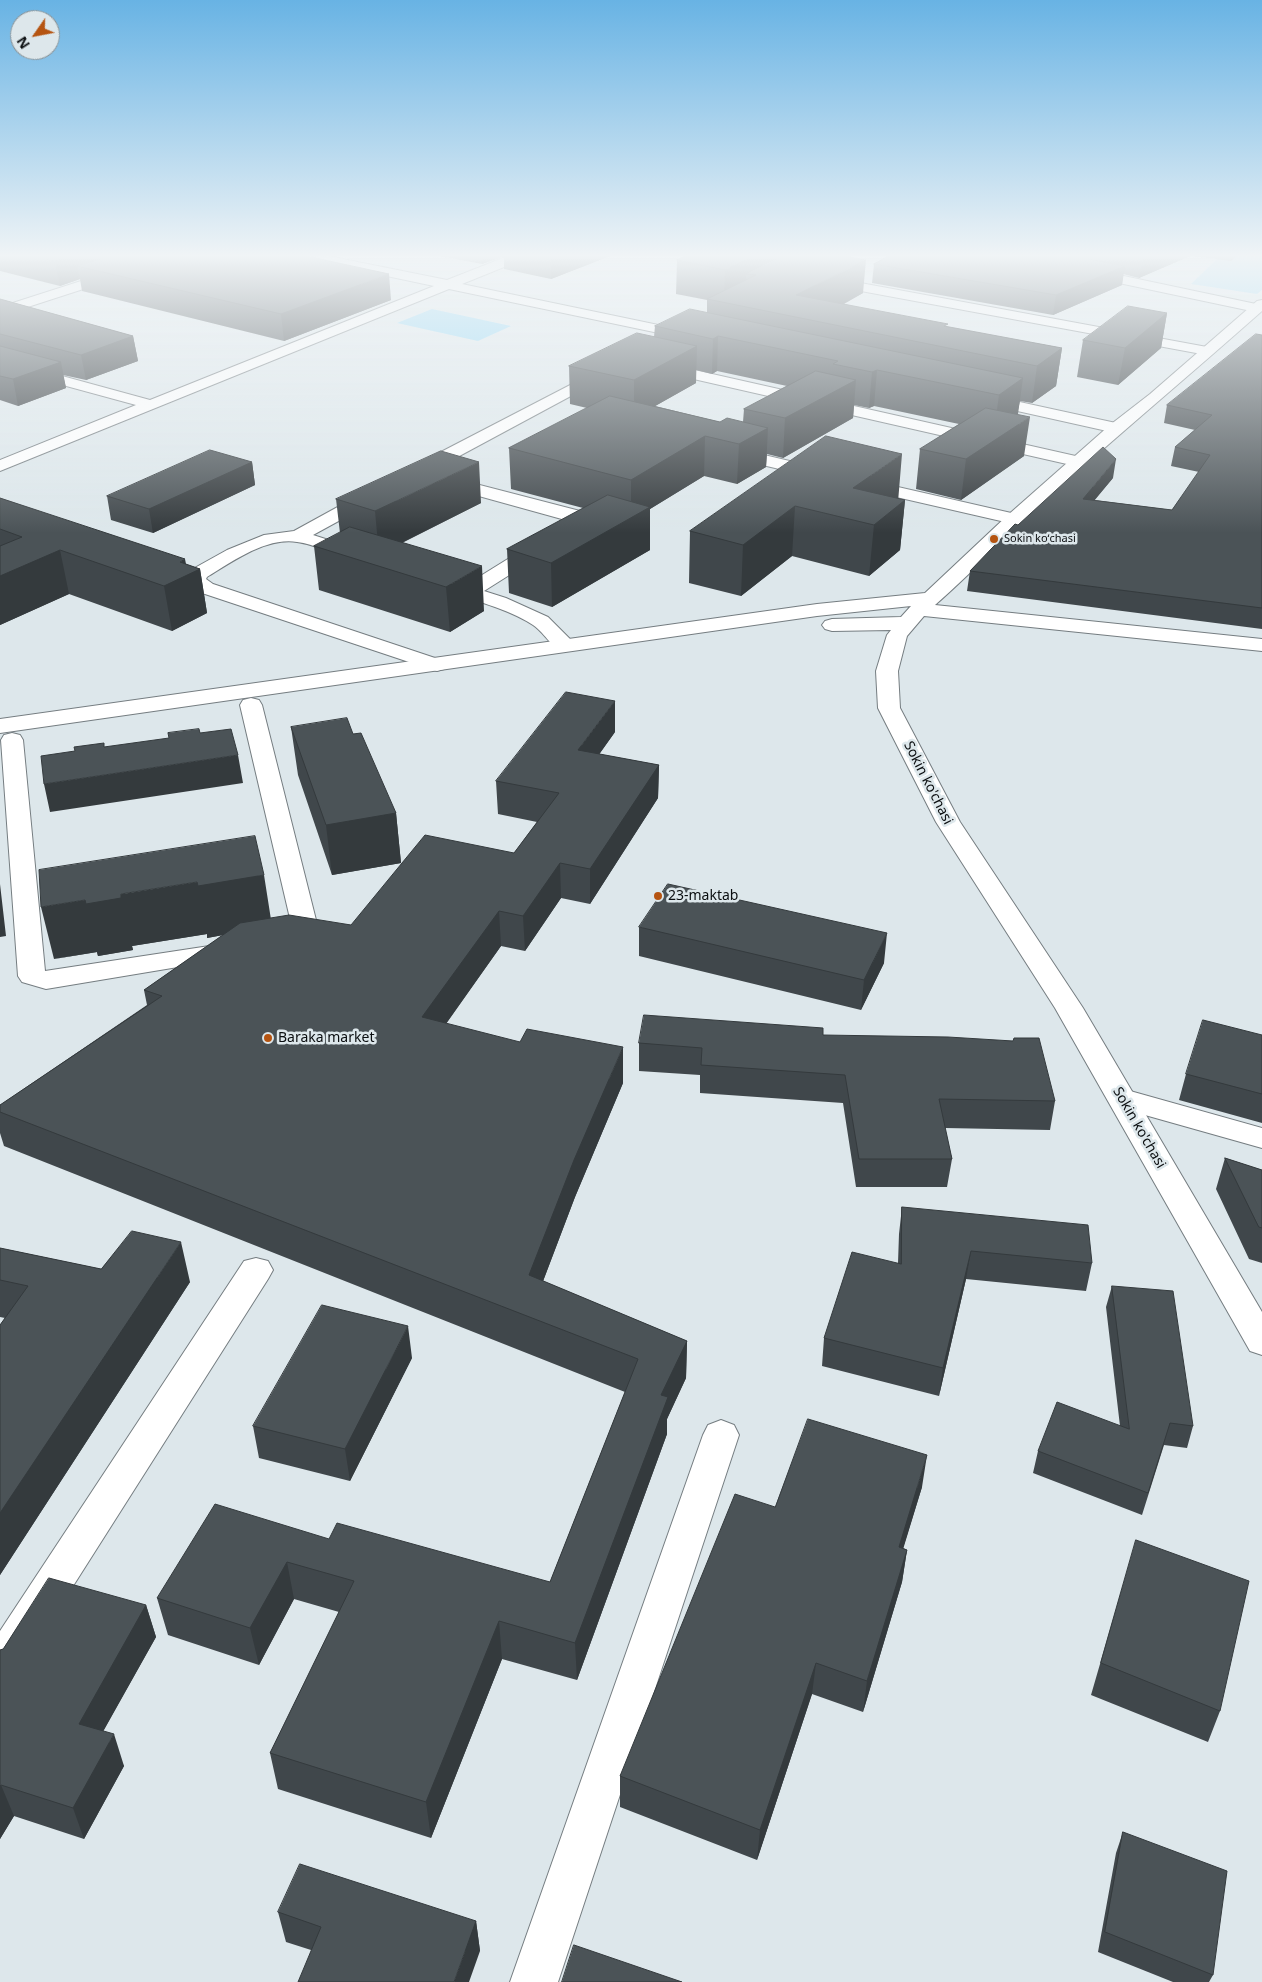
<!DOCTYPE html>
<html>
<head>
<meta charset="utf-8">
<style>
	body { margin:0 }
	#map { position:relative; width:1262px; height:1982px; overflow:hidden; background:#dde7eb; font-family:"Noto Sans",sans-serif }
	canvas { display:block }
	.north { position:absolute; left:10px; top:10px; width:50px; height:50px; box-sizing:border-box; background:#dde7eb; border:1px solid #899093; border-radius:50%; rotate:237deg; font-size:14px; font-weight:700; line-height:20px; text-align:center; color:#0b0e10 }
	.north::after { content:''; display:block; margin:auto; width:18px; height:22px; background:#b55411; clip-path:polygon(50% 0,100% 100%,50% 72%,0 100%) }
</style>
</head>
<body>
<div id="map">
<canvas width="1262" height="1982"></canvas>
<div class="north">N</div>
</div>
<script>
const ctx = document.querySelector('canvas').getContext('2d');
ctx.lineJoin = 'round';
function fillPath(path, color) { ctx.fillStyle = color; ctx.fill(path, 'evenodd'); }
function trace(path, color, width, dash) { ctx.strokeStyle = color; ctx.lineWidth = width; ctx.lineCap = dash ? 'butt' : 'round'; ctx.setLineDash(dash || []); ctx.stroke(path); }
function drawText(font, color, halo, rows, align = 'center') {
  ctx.font = font + ' "Noto Sans",sans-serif'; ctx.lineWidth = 5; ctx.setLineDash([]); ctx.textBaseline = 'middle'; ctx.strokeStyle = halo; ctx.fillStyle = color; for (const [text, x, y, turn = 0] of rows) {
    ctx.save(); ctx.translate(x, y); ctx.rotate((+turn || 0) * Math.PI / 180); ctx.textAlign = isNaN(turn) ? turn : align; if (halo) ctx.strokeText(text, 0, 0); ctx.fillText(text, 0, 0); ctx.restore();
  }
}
fillPath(new Path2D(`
	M1220 256H1262V290L1257 294 1191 284Z
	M432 309 511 326 478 341 397 323Z`), '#8bd6f7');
const street = new Path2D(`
	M159 256H177L176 259 0 316V307Z
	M305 256H328L447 280 508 256H525L524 259 462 284 692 332 697 333 699 336 697 339 692 340 449 289 0 471V460L136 405 0 368V359L150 400 434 286 311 260 306 259Z
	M1086 268 1256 304 1261 305 1262 309 1256 312 1081 275 1079 272Z
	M828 277 1207 347 1212 348 1214 351 1212 354 1207 355 823 284 821 281 823 278Z
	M659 362 1080 457 1086 458 1088 462 1086 466 1080 467 654 370 651 367 654 364Z
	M603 368 608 370 611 373 608 376 424 475 418 476 412 475 409 471 412 467Z
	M983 394 1116 423 1122 425 1124 428 1122 431 1116 433 977 402 975 399 977 396Z
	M730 447 828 470 831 474 828 478 822 479 724 456 722 452 724 448Z
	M445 476 580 511 588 521 579 531 484 591 506 598 548 617 573 642 576 646 573 650C553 655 548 635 533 625 509 609 470 599 442 590L439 586 442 582 449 580 466 585 569 521 439 485 436 481 439 477Z
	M863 479 1020 515 1023 519 1020 523 1014 524 857 488 854 484 857 480Z
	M371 491 377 492 380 496 377 500 313 535 363 551 365 555 363 559 356 561 349 559C333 554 314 544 297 542 266 537 232 562 207 577L206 579 213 584 444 661 448 665 444 669 437 671 430 669 199 592 186 581 191 570 227 550 264 535 294 531 365 492Z
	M251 698 259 700 262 705 318 928 304 946 283 950 274 948 270 942 274 936 286 933 292 927 240 705 243 700Z
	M12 733 20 735 23 740 45 971 229 943 238 945 242 951 238 957 46 989 22 982 18 976 1 740 4 735Z
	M1123 1089 1262 1128V1148L1113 1106 1108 1099 1113 1092Z
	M256 1258 268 1261 273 1270 268 1279 14 1679 0 1685V1631L244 1261Z
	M721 1420 734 1425 739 1435 558 1982H510L703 1435 708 1425Z`);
const secondary = new Path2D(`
	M1262 300V311C1191 374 1118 435 1048 498 1009 533 974 571 935 605L1262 639V651L924 616 907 636 898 671 900 708 960 822 1083 1008 1262 1312V1355L1250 1351 1055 1008 936 822 878 708 876 671 887 635 891 630 832 631 825 629 822 625 825 621 832 619 901 617 911 606 817 616 0 733V719L817 604 925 593 1008 515 1110 425 1150 394 1257 301Z`);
trace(street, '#757d81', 2);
trace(secondary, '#757d81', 2);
fillPath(street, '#fff');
fillPath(secondary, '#fff');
fillPath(new Path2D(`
	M0 256H306L391 300 284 341 82 291 80 279 60 286 0 271Z
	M440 256H610L551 279 504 269V256L482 264Z
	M889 256H1190L1139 278 1123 274 1122 285 1053 315 872 283 874 264Z
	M1194 256H1236L1231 261Z
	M677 260 863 293 844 304 948 327 1062 348 1056 386 1032 403 1020 401 1017 414 1024 456 961 500 916 489 920 449 959 424 874 406 869 408 854 405 853 418 783 458 767 454 766 467 737 484 704 476 650 509V550L552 607 509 593 507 549 583 508 511 489 509 448 587 408 570 404 569 366 654 337 655 326 707 313V300L676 294ZM696 370 712 374 717 371 787 386 744 409 743 422H720L655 406 696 383Z
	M0 299 133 336 138 361 86 380 63 375 66 388 18 406 0 400Z
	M1167 313 1161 348 1118 385 1077 377 1083 340Z
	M1262 335V629L967 591 970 571 1018 525 1113 478 1094 500 1172 510 1199 472 1171 466 1175 447 1195 430 1164 423 1167 405Z
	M826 436 898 499 905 500 900 550 869 576 792 556 741 596 689 583 690 531Z
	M252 462 255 485 153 533 111 520 107 496Z
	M0 498 200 569 207 613 172 631 69 594 0 625Z
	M336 499 481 503 402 543 484 611 450 632 319 590 314 546 340 533Z
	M291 727 353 734 396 813 401 863 332 875 298 775Z
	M615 732 599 754 659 765 658 798 590 904 561 898 525 951 501 946 446 1024 623 1083 575 1197 543 1281 687 1341 686 1378 667 1419V1434L577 1680 502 1659 431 1838 278 1789 270 1753 339 1612 294 1599 259 1665 168 1635 157 1598 329 1539 550 1582 625 1392 4 1146 0 1133V1105L147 1005 144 990 223 935 207 938V934L132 946 133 950 98 956 97 952 54 959 271 918 351 925 514 853 537 822 498 814 496 781Z
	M639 927 884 963 861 1010 639 956Z
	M823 1035 1055 1101 1050 1130 945 1128 952 1159 947 1187H856L843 1103 700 1093V1075L639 1071V1043Z
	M1262 1035V1123L1179 1100 1186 1074Z
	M1225 1158 1262 1170V1263L1249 1259 1216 1189Z
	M902 1207 1092 1263 1086 1291 966 1279 939 1396 822 1366 824 1338 898 1263 899 1234Z
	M0 1248 101 1269 190 1282 0 1575V1325L5 1318 0 1317Z
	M1112 1286 1193 1426 1187 1448 1164 1445 1142 1515 1033 1473 1038 1451 1120 1426 1106 1307Z
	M412 1358 350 1481 259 1458 253 1426Z
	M922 1487 903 1548 907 1550 902 1582 863 1712 812 1694 757 1860 620 1807V1776L775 1507Z
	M1136 1540 1220 1711 1208 1742 1091 1695Z
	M146 1605 156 1637 103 1731 124 1766 84 1839 14 1816 0 1839V1650Z
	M1123 1832 1213 1975 1209 1982H1173L1098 1952 1116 1853Z
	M278 1912 476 1921 480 1951 311 1950 286 1942Z`), '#40474b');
fillPath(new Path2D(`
	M71 256H154L77 266 80 279 60 286 55 261Z
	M482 256H504L482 264Z
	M551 256H610L551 279Z
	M754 256H781L746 274 745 293 724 302 725 270Z
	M1149 256H1190L1139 278 1143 259Z
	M1232 256H1236L1231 261Z
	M866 260 863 293 813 320 796 295Z
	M1125 266 1122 285 1053 315 1056 295Z
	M389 274 391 300 284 341 281 314Z
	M1167 313 1161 348 1118 385 1125 348Z
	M133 336 138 361 86 380 81 355Z
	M718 336 717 371 712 374 713 339Z
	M697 346 696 383 634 418V380Z
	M1062 348 1056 386 1032 403 1037 366Z
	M61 362 66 388 18 406 13 379Z
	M877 370 874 406 869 408 872 372Z
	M1023 378 1018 414 994 432 999 395Z
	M856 380 853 418 783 458 785 418Z
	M1030 417 1024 456 961 500 966 459Z
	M768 428 766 467 737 484 739 444Z
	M705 436 704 476 650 509V550L552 607 551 563 631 518V480Z
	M902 454 898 502 853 488Z
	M1116 459 1113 478 1080 518 1083 499Z
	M252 462 255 485 153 533 149 509Z
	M479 462 481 503 379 554 375 511Z
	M905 500 900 550 869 576 874 525Z
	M795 506 792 556 741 596 743 545Z
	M60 550 69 594 0 625V576Z
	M185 559 188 574 200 569 207 613 172 631 164 586 180 562Z
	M482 566 484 611 450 632 446 587Z
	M615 701V732L579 783 578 750Z
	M238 755 243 783 50 812 44 784Z
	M659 765 658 798 590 904V869Z
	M396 813 401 863 332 875 326 825Z
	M560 863 561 898 525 951 523 916Z
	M264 875 272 926 207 938V934L132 946 133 950 98 956 97 952 54 959 41 907 197 882Z
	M0 884 6 936 0 937Z
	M499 911 501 946 425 1053 422 1017Z
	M887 933 884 963 861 1010 864 980Z
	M623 1047V1083L575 1197 531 1313 529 1275 574 1160Z
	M181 1242 190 1282 0 1575V1513Z
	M971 1251 966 1279 939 1396 943 1368Z
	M408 1326 412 1358 350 1481 345 1449Z
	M687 1341 686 1378 667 1419V1434L577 1680 575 1643 661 1395Z
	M927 1455 922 1487 894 1579 899 1547Z
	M907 1550 902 1582 863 1712 867 1681Z
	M287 1562 294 1599 259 1665 250 1628Z
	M146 1605 156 1637 90 1755 79 1724Z
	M499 1621 502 1659 431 1838 426 1802Z
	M816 1663 812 1694 757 1860 760 1830Z
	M114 1734 124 1766 84 1839 73 1808Z
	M1 1785 14 1816 0 1839V1786Z
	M476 1921 480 1951 469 1982H454Z`), '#343a3d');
const building = new Path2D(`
	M33 256H71L55 261Z
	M110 256H306L389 274 281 314 77 266Z
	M687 256H754L725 270 677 260Z
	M782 256H843L866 260 796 295 948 324 944 326 1062 348 1037 366 707 299 756 275 746 274Z
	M889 256H1073L1125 266 1056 295 874 264Z
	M1129 256H1149L1143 259Z
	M0 299 133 336 81 355 0 334Z
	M1128 306 1167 313 1125 348 1083 340Z
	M690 309 1023 378 999 395 877 370 872 372 833 364 838 361 718 336 713 339 655 326Z
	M637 333 697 346 634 380 569 366Z
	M1256 334 1262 335V608L970 571 1015 524 1018 525 1103 447 1116 459 1083 499 1172 510 1210 455 1175 447 1212 415 1167 405Z
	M0 346 61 362 13 379 0 376Z
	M816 371 856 380 785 418 744 409Z
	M610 396 720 422 727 418 768 428 739 444 705 436 631 480 509 448Z
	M986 408 1030 417 966 459 920 449Z
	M826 436 902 454 853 488 905 500 874 525 795 506 743 545 690 531Z
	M210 450 252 462 149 509 107 496Z
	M441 451 479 462 375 511 336 499Z
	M608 495 650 507 551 563 507 549Z
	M0 498 185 559 180 562 200 569 164 586 60 550 0 576V546L22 537 0 529Z
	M350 527 482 566 446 587 314 546Z
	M566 692 615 701 578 750 659 765 590 869 560 863 523 916 499 911 422 1017 520 1042 527 1029 623 1047 574 1160 529 1275 687 1341 661 1395 668 1397 575 1643 499 1621 426 1802 270 1753 354 1581 287 1562 250 1628 157 1598 215 1504 329 1539 337 1523 550 1582 638 1359 0 1112V1105L162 996 144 990 240 923 289 915 351 925 425 835 514 853 559 793 496 781Z
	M347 718 353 734 361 733 396 813 326 825 291 727Z
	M199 729 200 733 231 729 238 755 44 784 41 756 75 751 74 747 104 743V747L169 738 168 733Z
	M255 836 264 875 198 886 197 882 121 894V898L86 904 85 900 41 907 39 870Z
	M668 884 887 933 864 980 639 927Z
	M644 1015 823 1028V1035L948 1037 1013 1041 1014 1038H1039L1055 1101 939 1099 952 1159H859L845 1075 701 1065 702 1048 639 1043Z
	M1203 1020 1262 1035V1094L1186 1074Z
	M1225 1158 1262 1170V1228L1259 1227Z
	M902 1207 1088 1225 1092 1263 971 1251 943 1368 824 1338 852 1252 901 1264Z
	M132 1231 181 1242 0 1513V1325L28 1286 0 1280V1248L101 1269Z
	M1112 1286 1173 1291 1193 1426 1170 1423 1148 1493 1038 1451 1057 1402 1129 1429Z
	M322 1305 408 1326 345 1449 253 1426Z
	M808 1419 927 1455 899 1547 907 1550 867 1681 816 1663 760 1830 620 1776 735 1494 775 1507Z
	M1136 1540 1249 1581 1220 1711 1101 1663Z
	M49 1578 146 1605 79 1724 114 1734 73 1808 1 1785 0 1786V1650L3 1649Z
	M1123 1832 1227 1871 1213 1975 1105 1932Z
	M300 1864 476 1921 454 1982H298L321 1927 278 1912Z
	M574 1945 682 1982H562Z`);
fillPath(building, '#4b5357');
trace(building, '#343a3d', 1);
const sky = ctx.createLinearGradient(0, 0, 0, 533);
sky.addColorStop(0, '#68b3e4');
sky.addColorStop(0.48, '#f0f4f6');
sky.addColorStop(1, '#f0f4f600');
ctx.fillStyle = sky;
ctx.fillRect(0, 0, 1262, 533);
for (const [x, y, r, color] of [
	[994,539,5,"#b55411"],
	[658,896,5,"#b55411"],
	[268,1038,5,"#b55411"]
]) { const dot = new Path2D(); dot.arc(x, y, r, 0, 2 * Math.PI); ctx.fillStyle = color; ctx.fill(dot); trace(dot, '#dde7eb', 2); }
drawText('11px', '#0b0e10', '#dde7eb', [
	["Sokin koʻchasi",1004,539]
], 'left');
drawText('14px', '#0b0e10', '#dde7eb', [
	["Sokin ko'chasi",928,783,63],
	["Sokin ko'chasi",1139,1128,60]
]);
drawText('14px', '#0b0e10', '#dde7eb', [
	["23-maktab",668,896],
	["Baraka market",278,1038]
], 'left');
</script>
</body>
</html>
